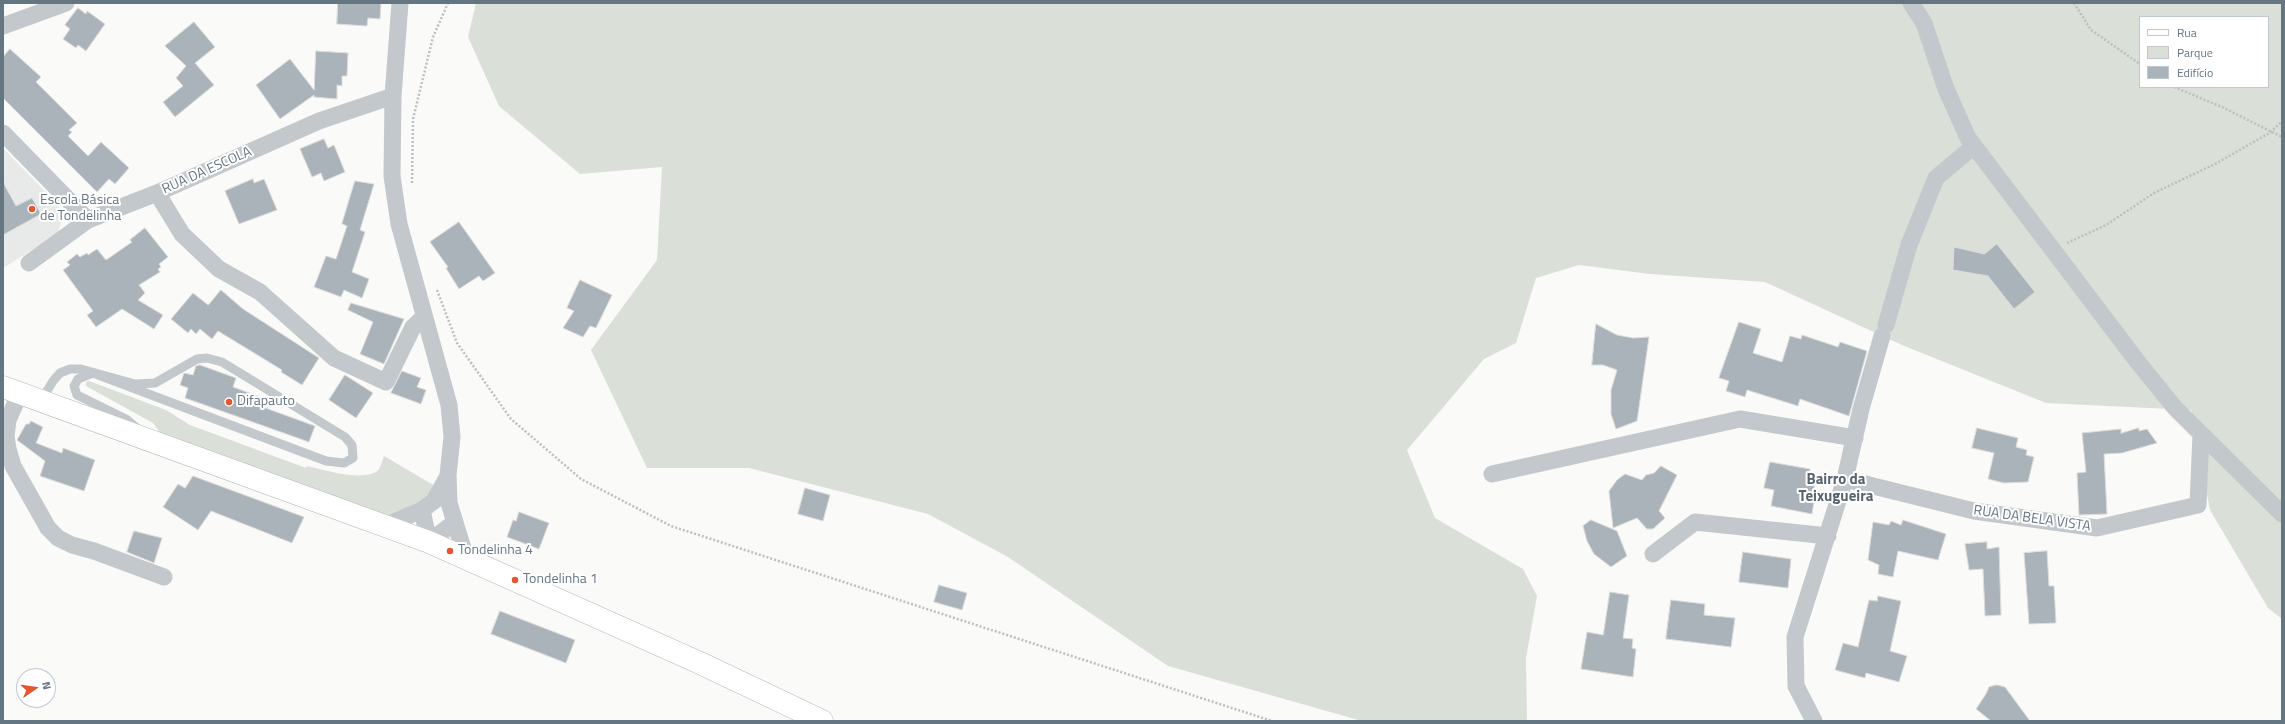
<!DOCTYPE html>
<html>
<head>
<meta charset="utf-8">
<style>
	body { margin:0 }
	#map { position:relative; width:2285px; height:724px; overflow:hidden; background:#fafaf8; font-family:"Titillium Web",sans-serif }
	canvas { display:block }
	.frame { position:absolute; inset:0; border:4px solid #657683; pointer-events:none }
	.legend { position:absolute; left:2139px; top:16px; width:130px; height:72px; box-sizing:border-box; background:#fff; border:1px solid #c1c8cd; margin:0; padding:5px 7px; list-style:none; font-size:12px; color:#657683 }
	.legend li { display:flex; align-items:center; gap:8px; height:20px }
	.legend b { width:20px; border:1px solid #c1c8cd }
	.north { position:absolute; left:16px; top:668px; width:40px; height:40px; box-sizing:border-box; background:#fff; border:1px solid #c1c8cd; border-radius:50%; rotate:77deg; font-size:11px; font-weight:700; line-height:16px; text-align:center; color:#657683 }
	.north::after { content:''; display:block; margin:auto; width:14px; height:18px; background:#e4572e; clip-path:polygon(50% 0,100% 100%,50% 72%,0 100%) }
</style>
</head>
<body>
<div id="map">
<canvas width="2285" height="724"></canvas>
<div class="frame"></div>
<ul class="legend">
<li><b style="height:5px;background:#fff"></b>Rua</li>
<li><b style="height:11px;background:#dadfd7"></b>Parque</li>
<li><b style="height:11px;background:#aab3b9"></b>Edifício</li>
</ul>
<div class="north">N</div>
</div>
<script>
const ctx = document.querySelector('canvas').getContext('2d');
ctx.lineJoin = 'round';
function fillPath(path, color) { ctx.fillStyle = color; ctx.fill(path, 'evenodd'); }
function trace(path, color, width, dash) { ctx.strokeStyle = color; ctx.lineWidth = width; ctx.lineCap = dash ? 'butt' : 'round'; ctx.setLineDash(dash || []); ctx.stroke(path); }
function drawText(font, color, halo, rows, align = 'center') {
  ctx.font = font + ' "Titillium Web",sans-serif'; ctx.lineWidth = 4; ctx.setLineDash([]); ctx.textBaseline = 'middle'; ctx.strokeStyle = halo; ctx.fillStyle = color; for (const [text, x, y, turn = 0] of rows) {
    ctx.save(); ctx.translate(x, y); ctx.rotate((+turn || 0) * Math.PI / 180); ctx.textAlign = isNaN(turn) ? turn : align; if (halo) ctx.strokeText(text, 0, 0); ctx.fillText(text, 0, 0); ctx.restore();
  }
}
fillPath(new Path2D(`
	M3 148 58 205 62 220 57 235 3 268Z`), '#e8e9e9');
fillPath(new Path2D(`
	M476 3H2282V619L2268 608 2210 510 2191 410 2046 403 1902 345 1765 282 1650 274 1579 265 1536 278 1516 343 1484 359 1407 450 1435 518 1523 569 1537 596 1526 658 1527 721H1362L1168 666 1008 557 928 514 749 468H647L591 350 657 260 662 167 580 174 499 106 468 37ZM2140 17H2268V87H2140Z
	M89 381 166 410 190 425 306 468 307 466C324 470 360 481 376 472 381 469 382 461 384 456L435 486 428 499 389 515 379 514 161 434 153 423 86 386V382Z`), '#dadfd7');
const building = new Path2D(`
	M338 3H381L380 19 368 18 367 26 337 24Z
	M78 8 86 14 87 11 105 24 86 51 78 45 76 48 63 39 70 29 65 25Z
	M194 22 215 47 195 63 214 85 175 117 163 102 183 86 176 78 186 66 165 46Z
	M10 49 41 77 36 82 77 123 69 130 72 132 68 136 88 156 101 142 129 168 115 184 109 179 97 192 3 98V57Z
	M316 51 348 53 347 76H342V86L337 85V99L314 97V95L280 119 256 85 290 59 314 90Z
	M324 139 328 148 334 145 345 172 324 181 321 173 312 177 300 149Z
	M253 179 254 183 264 179 277 210 239 224 225 191Z
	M355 181 374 184 360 230 365 232 352 272 369 279 362 298 344 290 341 297 314 287 326 256 336 259 347 226 342 224Z
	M3 182 16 206 32 198 41 214 3 235Z
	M459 222 495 273 483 281 479 276 459 289 446 268 448 267 430 242Z
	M145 228 168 257 159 264 161 267 158 269 160 272 139 285 145 293 138 300 163 315 154 329 122 309 96 327 87 315 93 311 63 270 70 265 67 262 77 254 80 257 87 253 88 255 97 249 106 260 132 242 130 240Z
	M1997 244 2035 292 2014 309 1988 276 1953 270 1954 247 1984 254Z
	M580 280 612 295 596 328 590 326 583 337 563 328 574 311 567 308Z
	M221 290 243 309 319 358 302 385 281 372 282 370 218 331 212 339 200 329 196 334 191 329 188 333 171 319 193 293 208 305Z
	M351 303 404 319 384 364 360 354 373 322 348 310Z
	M1739 322 1761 329 1753 353 1782 362 1790 336 1801 339 1802 335 1838 347 1840 342 1867 351 1849 416 1800 399 1798 406 1747 390 1745 397 1726 391 1729 381 1719 378Z
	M1596 324 1617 335 1633 338 1649 337 1637 421 1616 429 1611 414V390L1617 370 1603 365H1592Z
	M200 365 236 378 233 387 263 398 260 406 315 426 309 442 185 398 188 388 180 385 184 373 193 375 196 366Z
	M402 371 421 378 417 387 426 390 421 404 391 393Z
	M345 375 373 393 356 418 329 400Z
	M31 421 43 427 36 443 62 453 63 448 95 460 84 491 40 476 45 461 17 440 26 424H29Z
	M1977 428 2018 438 2016 447 2027 450 2026 455 2034 457 2028 482 2004 483 1988 479 1994 453 1972 448Z
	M2139 428V431L2147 429 2157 443 2122 453 2104 454 2107 514 2079 515 2077 473 2086 472 2082 433 2121 429V433Z
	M1770 462 1810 469 1809 478 1815 480 1814 488 1816 489 1812 514 1771 506 1774 490 1764 488Z
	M1661 466 1677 475 1659 511 1665 518 1653 529H1647L1637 518 1613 528 1609 491 1617 480 1625 474 1642 480 1646 475 1654 473Z
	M193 476 304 517 292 543 211 511 198 530 163 507 178 484 185 488Z
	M805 488 830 495 823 521 798 514Z
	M519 512 549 523 539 549 507 537 513 520 516 521Z
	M1591 520 1617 531 1627 556 1611 567 1594 554 1587 541 1583 526Z
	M1903 520 1946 534 1938 560 1898 551 1893 577 1878 574 1879 565 1868 560 1873 522 1889 525 1891 521 1901 525Z
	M134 531 162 538 154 563 127 552Z
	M1987 542V549L1999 547 2001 615 1985 616 1983 569 1969 570 1965 544Z
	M2047 551 2049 586H2054L2056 623 2029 624 2024 553Z
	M1743 552 1791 559 1788 588 1739 582Z
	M939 585 967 593 962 610 934 602Z
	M1610 592 1629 595 1623 638 1633 639 1632 648 1636 649 1633 677 1581 669 1587 632 1603 635Z
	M1878 596 1901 601 1890 651 1907 656 1899 682 1866 673 1865 678 1835 670 1843 643 1858 647 1869 600 1877 601Z
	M1671 600 1705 604 1704 615 1735 618 1731 647 1666 639Z
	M500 611 575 640 566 663 491 634Z
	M1997 685 2005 687 2030 721H1991L1976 709 1986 694 1989 687Z`);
fillPath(building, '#aab3b9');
trace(building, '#dcdcda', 1);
const primary = new Path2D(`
	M3 387 429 542 700 663 822 721`);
trace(primary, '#b5babe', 23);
trace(new Path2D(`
	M2074 3 2091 30 2140 64
	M2174 87 2222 107 2282 137
	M412 183 413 119 433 37 448 3
	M2067 243 2106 225 2154 193 2217 163 2271 132 2282 121
	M437 290 457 343 511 419 581 479 671 526 1272 721`), '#bbbfc2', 2.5, [2, 2]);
trace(new Path2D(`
	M41 401 53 381 60 373 70 369H81L135 384 155 383 197 359 207 358 222 362 345 437 352 445 353 458 344 463 326 461 93 373 78 379 74 386 77 395 126 419 138 429`), '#c3c8cc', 9);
trace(new Path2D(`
	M400 3 393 96 392 176 399 224 449 405 452 437 448 475 449 503 466 558
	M1911 3 1924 23 1946 89 1968 138 2137 361 2175 408 2282 514
	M3 26 66 3
	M3 133 88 220
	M157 193 182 234 219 269 260 292 334 358 386 382 413 327 424 317
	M29 263 88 220 157 193 319 121 393 96
	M1886 325 1909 245 1936 178 1974 146
	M20 393 8 420 6 436 8 449 13 466 48 528 58 538 72 545 94 551 164 577
	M1492 474 1740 419 1855 438
	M1845 479 1974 511 2097 528 2198 505 2201 434
	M422 510 429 542 455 522
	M384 526 422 510 434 501 448 476
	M1653 554 1695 522 1828 536
	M1814 721 1796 686 1795 637 1845 479 1861 409 1882 336`), '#c3c8cc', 17);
trace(primary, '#fff', 22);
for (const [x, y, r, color] of [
	[32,209,4,"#e4572e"],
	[229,402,4,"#e4572e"],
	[450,551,4,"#e4572e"],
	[515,580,4,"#e4572e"]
]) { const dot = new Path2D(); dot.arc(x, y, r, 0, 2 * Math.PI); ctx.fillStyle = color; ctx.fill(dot); trace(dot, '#fff', 1.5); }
drawText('14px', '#657683', '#fff', [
	["RUA DA ESCOLA",207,171,-24],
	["RUA DA BELA VISTA",2032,519,8]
]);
drawText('14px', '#657683', '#fff', [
	["Escola Básica",40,201],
	["de Tondelinha",40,217],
	["Difapauto",237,402],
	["Tondelinha 4",458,551],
	["Tondelinha 1",523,580]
], 'left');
drawText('bold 15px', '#57646e', '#fff', [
	["Bairro da",1836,480],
	["Teixugueira",1836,497]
]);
</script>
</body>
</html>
